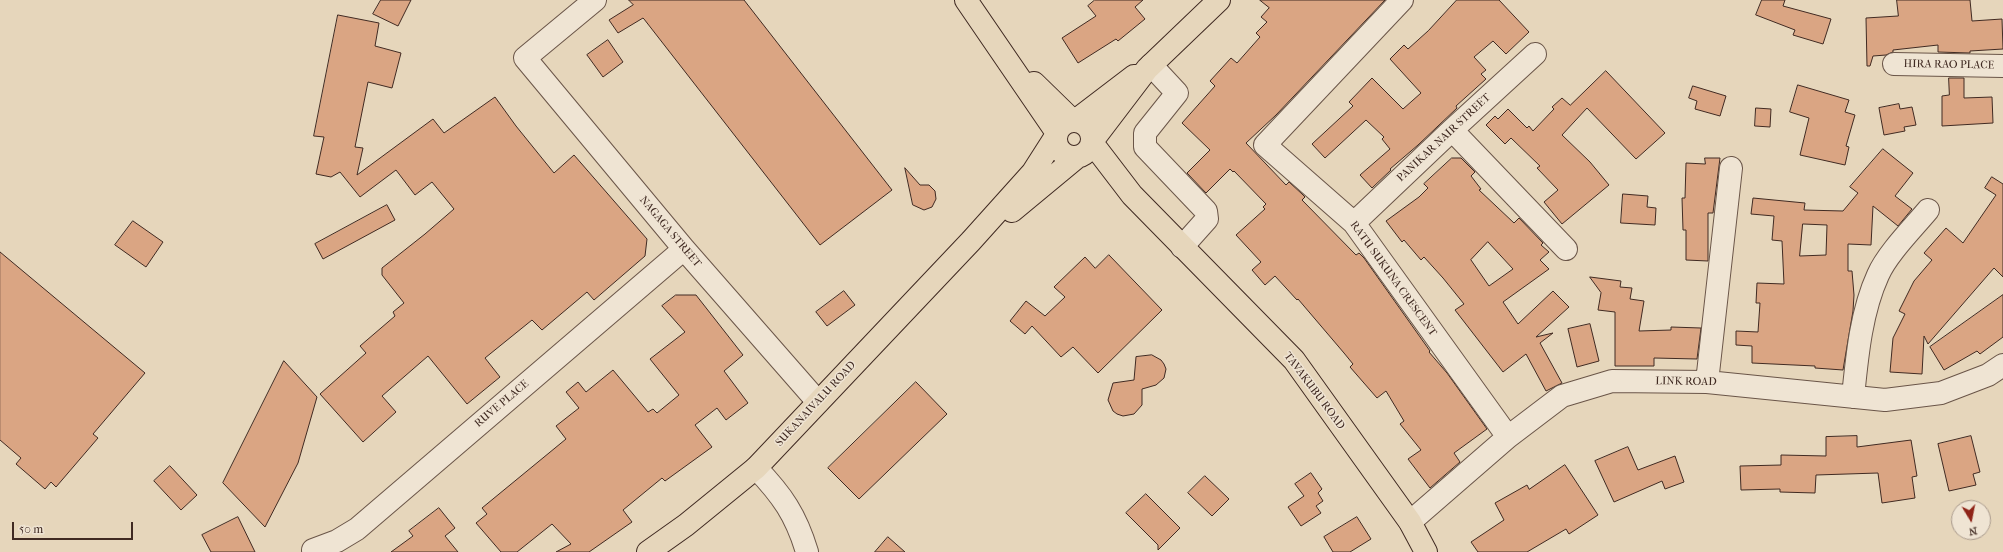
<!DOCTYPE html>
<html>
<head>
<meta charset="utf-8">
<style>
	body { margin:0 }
	#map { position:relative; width:2003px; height:552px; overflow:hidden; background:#e6d6bb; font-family:"IM FELL French Canon",serif }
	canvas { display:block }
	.north { position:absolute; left:1951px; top:500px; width:40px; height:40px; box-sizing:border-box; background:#efe4d3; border:1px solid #a99a8c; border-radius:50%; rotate:170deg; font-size:11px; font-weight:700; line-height:16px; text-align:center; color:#402a22 }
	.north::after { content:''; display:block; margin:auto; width:14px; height:18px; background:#8f2418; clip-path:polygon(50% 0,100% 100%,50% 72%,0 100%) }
	.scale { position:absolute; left:12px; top:522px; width:121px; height:18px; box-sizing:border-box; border:2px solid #402a22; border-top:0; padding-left:5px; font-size:12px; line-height:14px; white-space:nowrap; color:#402a22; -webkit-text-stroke:3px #efe4d3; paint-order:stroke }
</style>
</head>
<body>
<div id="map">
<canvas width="2003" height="552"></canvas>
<div class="north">N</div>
<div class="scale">50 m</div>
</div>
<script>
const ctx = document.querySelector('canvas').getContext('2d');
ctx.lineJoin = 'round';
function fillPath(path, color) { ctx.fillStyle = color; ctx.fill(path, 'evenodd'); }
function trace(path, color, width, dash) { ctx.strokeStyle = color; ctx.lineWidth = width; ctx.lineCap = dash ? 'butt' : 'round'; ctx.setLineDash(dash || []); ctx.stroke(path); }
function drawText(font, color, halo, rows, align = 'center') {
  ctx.font = font + ' "IM FELL French Canon",serif'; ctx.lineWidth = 3; ctx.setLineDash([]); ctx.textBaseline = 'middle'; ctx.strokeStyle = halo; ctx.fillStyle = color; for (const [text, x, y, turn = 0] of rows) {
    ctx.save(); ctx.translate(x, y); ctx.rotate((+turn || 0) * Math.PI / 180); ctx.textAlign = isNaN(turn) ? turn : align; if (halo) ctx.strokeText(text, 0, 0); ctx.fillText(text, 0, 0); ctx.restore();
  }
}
const building = new Path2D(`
	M381 0H411L398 26 373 14Z
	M629 0H744L892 190 820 245 644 19 643 18 618 33 609 20 633 5Z
	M1095 0H1143L1135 7 1145 19 1118 41 1116 39 1078 63 1062 38 1096 16 1088 6Z
	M1260 0H1385L1276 115 1246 143 1286 185 1289 182 1302 194 1305 197 1302 200 1356 255 1359 253 1364 258 1430 351 1429 352 1447 373 1487 429 1454 453 1460 462 1430 488 1408 459 1421 450 1400 424 1404 421 1386 391 1377 398 1350 367 1353 364 1344 353 1298 299 1297 300 1275 276 1265 285 1252 270 1261 262 1236 235 1265 209 1263 207 1266 204 1234 171 1233 172 1230 169 1206 193 1187 173 1210 150 1182 123 1215 86 1210 81 1231 58 1237 63 1260 37 1256 33 1267 22 1261 17 1269 8Z
	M1457 0H1499L1529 32 1506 54 1493 41 1474 57 1486 70 1481 74 1486 79 1456 106 1457 108 1418 145 1390 169 1391 170 1372 188 1360 175 1390 149 1382 139 1384 137 1366 120 1325 158 1312 144 1353 106 1349 102 1372 78 1403 109 1421 93 1390 59 1404 45 1408 49 1428 31Z
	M1762 0H1785L1783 6 1831 19 1823 44 1793 35 1795 30 1756 15Z
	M1897 0H1970L1972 21 2002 19 2003 49 1970 51V53L1938 52V45L1893 50V52L1886 55 1873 56 1870 66H1867L1866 18 1898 16Z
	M338 15 379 23 375 46 401 53 392 88 368 82 355 147 363 148 357 175 433 119 444 133 495 97 516 126 554 173 574 155 647 239 645 256 594 300 587 292 542 330 532 320 485 358 500 377 467 404 428 356 382 396 396 412 363 442 320 394 366 353 360 346 395 316 393 312 404 303 382 275V268L425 234 454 209 432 182 415 195 396 170 360 197 340 172 331 177 316 174 324 137 314 136Z
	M608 40 623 62 603 77 587 55Z
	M1606 71 1665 133 1636 159 1587 108 1562 135 1590 162 1609 185 1562 224 1544 202 1558 190 1537 168 1540 166 1511 138 1505 144 1486 125 1495 116 1498 119 1508 109 1527 128 1529 126 1533 131 1554 109 1552 107 1562 98 1570 105Z
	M1949 78H1964V98L1992 97 1993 123 1942 126V96L1949 95Z
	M1798 85 1849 100 1845 112 1855 115 1846 146 1849 147 1845 165 1800 155 1809 118 1790 112Z
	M1693 86 1726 96 1720 116 1695 109 1697 101 1689 98Z
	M1899 104 1900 109 1912 107 1916 125 1904 127 1905 131 1884 135 1879 108Z
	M1756 108 1771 109 1770 127 1755 126Z
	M1883 149 1913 173 1895 196 1912 209 1898 226 1873 206 1871 245 1848 244V271H1852L1854 295 1853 311 1843 370 1815 368V366L1752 363V346L1736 345V331L1758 332 1760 303H1756L1757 283 1784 284 1782 241 1772 240 1774 216 1751 214 1753 198 1805 203 1804 210 1843 211 1858 193 1850 187ZM1803 224 1827 225 1826 255 1800 256Z
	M1452 158H1461L1475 172 1471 176 1481 189 1479 190 1514 223 1519 218 1543 243 1541 245 1549 252 1540 260 1549 269 1503 302 1518 324 1553 291 1569 307 1536 337 1553 333 1540 343 1562 383 1546 391 1526 354 1503 372 1455 310 1464 304 1443 278 1424 257 1421 260 1404 240 1402 242 1386 221 1419 197 1428 188 1424 184ZM1488 242 1513 269 1489 286 1471 260Z
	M1705 158H1720L1713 213H1708V261L1686 260V230H1683L1682 198H1685L1686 163 1705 164Z
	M905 168 920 185H929L935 191 936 199 932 207 924 210 913 205Z
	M1992 177 2003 184V277L1994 268 1928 344 1924 336 1922 374 1890 372 1893 338 1905 314 1899 311 1914 281 1932 260 1924 253 1946 228 1963 243 1996 195 1985 188Z
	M1623 194 1648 196 1647 207 1656 208 1655 225 1621 223Z
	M387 205 395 220 323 259 315 244Z
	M133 221 163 242 146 267 115 245Z
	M0 252 145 373 93 434 98 438 56 487 51 482 45 489 16 464 21 458 0 440Z
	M1109 255 1162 310 1098 373 1073 347 1061 357 1032 326 1025 334 1010 321 1026 301 1045 316 1065 297 1054 287 1085 257 1095 268Z
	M1590 277 1621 281 1620 287 1632 288 1630 299 1644 301 1639 331 1671 330V327L1701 328 1697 359 1654 358V366H1615V312L1598 310 1601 293Z
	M844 291 855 305 827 326 816 312Z
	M676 295H696L743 355 724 371 748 403 726 420 717 408 695 425 712 447 665 481 662 478 623 510 632 522 589 552H556L571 544 552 524 517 552H501L476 523 487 514 482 508 566 439 556 426 579 408 566 392 578 382 586 392 613 370 648 412 653 409 657 413 679 395 650 359 685 332 662 306Z
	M2003 295V337L1980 354 1977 351 1944 370 1930 347Z
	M1590 324 1599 361 1577 367 1568 329Z
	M1152 355 1161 360 1164 364 1166 369 1164 378 1156 385 1142 389V405L1134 414 1123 416 1117 414 1113 411 1108 400 1113 383 1134 380 1136 357Z
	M284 361 317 397 298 463 265 527 223 483Z
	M916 382 947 414 859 499 828 468Z
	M1857 436V447L1911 440 1917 476 1912 477 1915 498 1882 503 1878 473 1816 475 1815 493 1780 492V489L1741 490 1740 466 1781 465V455L1826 456V437Z
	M1971 436 1980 472 1973 474 1976 485 1949 491 1938 444Z
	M1628 447 1638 470 1675 456 1684 482 1665 489 1662 481 1614 502 1595 461Z
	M1565 465 1598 515 1569 534 1566 529 1527 552H1478L1471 542 1504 520 1495 503 1527 485 1529 489Z
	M170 466 197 495 181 510 154 481Z
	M1311 473 1322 489 1318 493 1323 501 1316 506 1321 513 1301 526 1288 507 1304 496 1295 484Z
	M1205 476 1229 499 1212 516 1188 493Z
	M1146 494 1180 528 1158 550V545L1126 513Z
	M439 508 455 528 445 536 458 552H391L413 536 409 531Z
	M238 517 255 552H211L202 535Z
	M1357 517 1371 539 1350 552H1333L1324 537Z
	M888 537 905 552H875Z`);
fillPath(building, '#daa583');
trace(building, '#402a22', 1);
const minor = new Path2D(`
	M595 0 525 58 684 249 818 402
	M1402 0 1265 145 1354 223 1508 437
	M1894 64 2003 66
	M1151 65 1177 93 1145 133V147L1206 211 1207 219 1182 247
	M1452 130 1566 249
	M1354 223 1452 130 1535 54
	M1707 382 1731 168
	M1853 397C1857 357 1861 312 1878 275 1887 254 1913 228 1928 210
	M756 468C782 495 796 515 807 552
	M1410 522 1508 437 1562 396 1612 381 1707 382 1885 400 1941 393 1988 375 2003 365
	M313 550 337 541 357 529 684 249`);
const major = new Path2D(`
	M966 0 1057 133
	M1034 83 1073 121
	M1056 139a18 18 0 1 1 36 0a18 18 0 1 1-36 0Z
	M1075 121 1134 76
	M1093 140 1147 69 1219 0
	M1093 144 1132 195 1294 360 1410 522 1426 552
	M1012 211 1076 158
	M648 552 686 525 756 468 971 241 1033 172 1056 136`);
trace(minor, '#6a5548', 24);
trace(major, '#402a22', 24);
trace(minor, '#efe4d3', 22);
trace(major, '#e6d6bb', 22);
drawText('11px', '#402a22', '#efe4d3', [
	["HIRA RAO PLACE",1949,65,1],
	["PANIKAR NAIR STREET",1444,138,-43],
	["NAGAGA STREET",670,232,50],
	["RATU SUKUNA CRESCENT",1393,279,54],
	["LINK ROAD",1686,382,1],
	["TAVAKUBU ROAD",1314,391,53],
	["RUVE PLACE",502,404,-40],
	["SUKANAIVALU ROAD",816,404,-47]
]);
</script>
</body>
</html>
